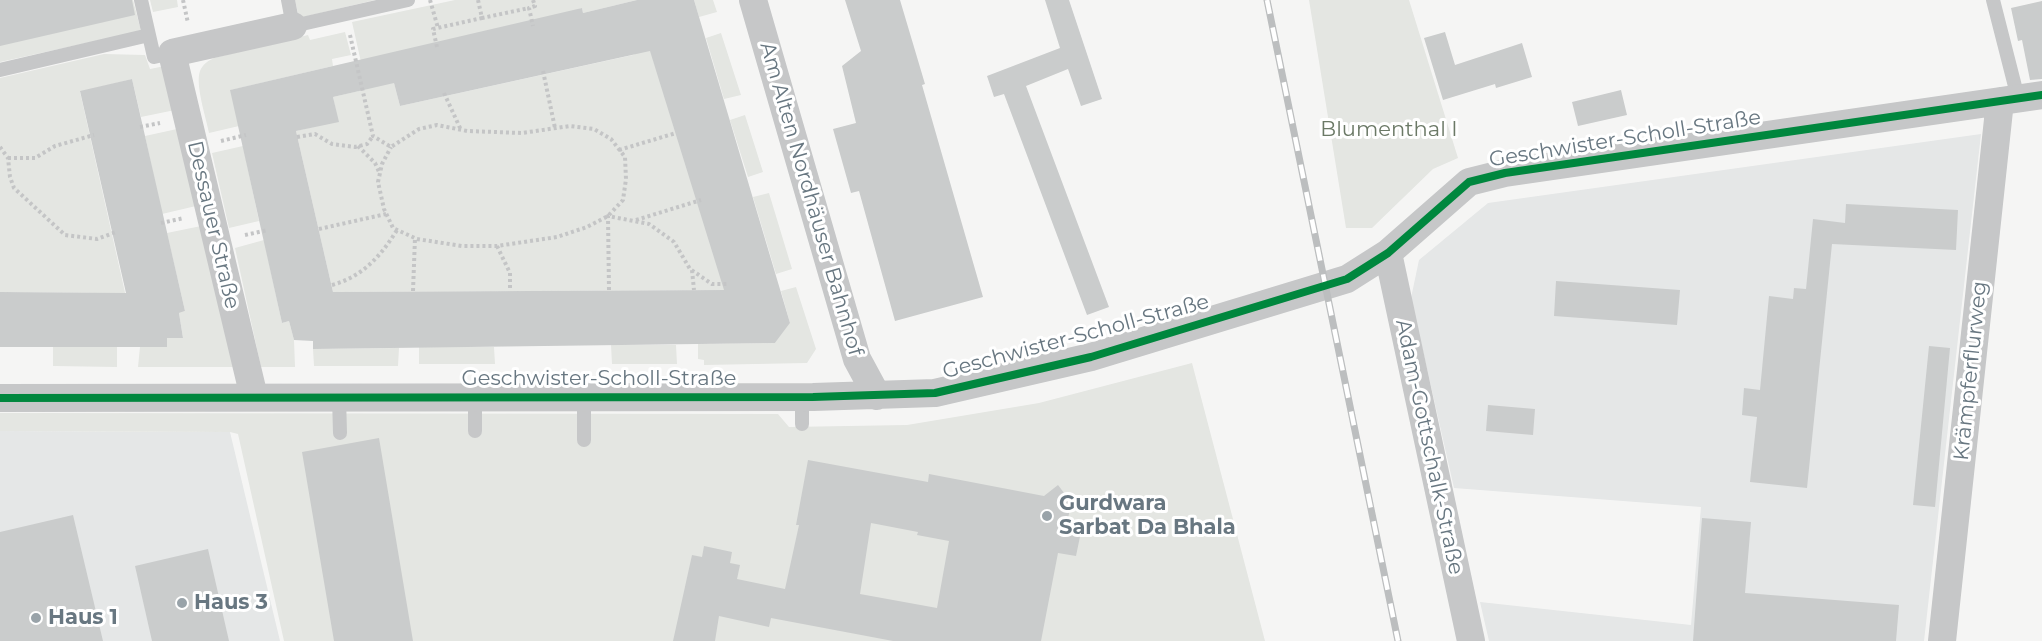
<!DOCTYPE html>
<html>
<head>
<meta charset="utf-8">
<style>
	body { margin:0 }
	canvas { display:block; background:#f5f5f4 }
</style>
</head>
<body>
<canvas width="2042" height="641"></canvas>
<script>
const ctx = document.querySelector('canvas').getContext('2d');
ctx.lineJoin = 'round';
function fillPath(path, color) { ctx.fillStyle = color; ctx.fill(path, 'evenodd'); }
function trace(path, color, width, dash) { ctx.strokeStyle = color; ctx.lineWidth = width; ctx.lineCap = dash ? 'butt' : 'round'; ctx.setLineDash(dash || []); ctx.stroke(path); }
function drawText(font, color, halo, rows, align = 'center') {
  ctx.font = font + ' Montserrat,sans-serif'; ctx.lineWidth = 6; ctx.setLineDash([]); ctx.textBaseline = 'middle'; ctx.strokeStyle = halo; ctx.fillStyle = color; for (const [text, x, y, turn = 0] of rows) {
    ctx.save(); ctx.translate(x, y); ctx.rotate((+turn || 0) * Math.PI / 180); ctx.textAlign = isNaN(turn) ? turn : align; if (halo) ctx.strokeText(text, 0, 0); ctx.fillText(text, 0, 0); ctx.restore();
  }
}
fillPath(new Path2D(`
	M1981 134 1924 641H1489L1480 602 1691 625 1701 507 1454 488 1411 298 1419 260 1488 203Z
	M0 431 230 432 280 641H0Z`), '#e5e7e7');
fillPath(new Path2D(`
	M114 0H133L141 31 0 62V45Z
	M150 0H177L178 7 153 12Z
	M295 0H375L299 18Z
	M455 0H637L583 13 582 8 394 83 400 106 633 55 649 47 730 290 333 292 296 131 338 121 333 97 367 89 352 22Z
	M694 0H713L717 12 699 17Z
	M1309 0H1409L1458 158 1433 169 1372 228H1346Z
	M345 32 351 55 332 59 333 66 231 90 239 126 209 133C206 117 195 85 200 71 203 64 208 61 214 58L308 35 310 40Z
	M721 33 741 95 724 99 706 38Z
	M104 54 145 55 150 69 165 66 175 110 141 117 132 79 80 92 126 297 104 293 0 292V78Z
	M745 115 763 172 748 177 730 120Z
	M177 129 196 206 162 214 145 136Z
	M243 146 259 221 229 228 212 153Z
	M769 193 792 269 776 274 753 197Z
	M201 226 233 367H138L140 347H167V338H183L179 313 185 311 167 233Z
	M264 240 282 323 289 321 294 340 295 367H261L235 248Z
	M796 287 816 349 807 363 704 365V360L698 359V344L775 343 790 323 781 291Z
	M611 345H676L677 364H612Z
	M53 347H117V367L53 366Z
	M419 347H494L495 364H419Z
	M399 348 398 366H314L313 349Z
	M1192 363 1265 641H284L238 434 230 432 0 431V413L778 414 789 427 907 425 1039 403Z`), '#e4e6e2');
fillPath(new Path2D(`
	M0 0H132L135 15 0 46Z
	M637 0H694L790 323 775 343 313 349V341L294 340 289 321 282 323 230 90 582 8 583 13ZM650 51 724 290 333 292 296 131 339 122 333 97 394 83 400 106Z
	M845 0H900L925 84 922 85 983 297 895 321 859 191 851 193 833 129 856 123 842 66 861 51Z
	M1045 0H1069L1102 99 1081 106 1068 69 1026 86 1109 307 1087 315 1004 94 994 97 987 76 1060 48Z
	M2042 1V79L2030 80 2022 40 2018 41 2011 8Z
	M1445 32 1455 65 1522 43 1532 77 1496 88 1495 84 1443 100 1424 38Z
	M132 79 185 311 179 313 183 338H167V347H0V292L126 293 80 91Z
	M1621 90 1627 115 1578 126 1572 102Z
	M1846 204 1958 210 1956 250 1832 244 1807 488 1750 482 1757 417 1742 415 1744 388 1760 390 1769 296 1793 299 1794 288 1806 289 1813 219 1845 223Z
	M1556 281 1680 290 1677 325 1554 316Z
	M1929 346 1950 348 1935 507 1913 505Z
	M1488 405 1535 409 1533 435 1486 431Z
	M379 438 413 641H334L302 452Z
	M808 460 928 482 929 474 1044 496 1058 485 1071 502 1068 519 1083 522 1076 556 1058 553 1041 641H893L771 618 769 627 719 616 715 641H673L692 555 702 557 704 546 732 552 730 563 740 565 737 579 785 589 799 525H796ZM871 523 918 532 917 535 949 541 937 608 860 594Z
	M73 515 103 641H0V532Z
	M1702 518 1751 522 1745 593 1899 605 1896 641H1693Z
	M208 549 229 641H152L135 566Z`), '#cacccc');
trace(new Path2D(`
	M183 0 188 23
	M430 0 438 28
	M478 0 482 18 529 8
	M533 0 535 6 529 8 533 26
	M350 35 373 136 391 147 419 129 437 125 467 131 522 133 570 126 594 129 611 139 625 157 626 179 623 200 608 216 587 227 557 237 497 246H462L417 239 393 228 384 209 378 182 382 164 391 147
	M437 47 433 29 482 18
	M543 71 555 128
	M444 93 461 130
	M140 127 160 123
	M297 137 315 134 332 144 355 147 367 144 373 136
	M221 141 246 135
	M358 146 375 163 380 174
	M0 147 8 158 10 177 14 188 65 235 97 239 116 232
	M619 150 676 133
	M8 158H35L55 146 94 135
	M636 220 701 200
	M161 223 184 218
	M319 229 386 214
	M245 235 268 230
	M497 246 510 273V291
	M692 270 694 290
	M332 285C362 277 381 256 397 230
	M609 290 608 216 649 224 674 242 690 269 712 284H729
	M413 291 415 238`), '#c4c5c6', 4, [3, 3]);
trace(new Path2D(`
	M141 0 154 57 172 53
	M288 0 293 26 408 0
	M1993 0 2018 98
	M0 70 149 35
	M339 397 340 433
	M475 397V431
	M584 397V440
	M802 397V424`), '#c6c7c8', 14);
trace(new Path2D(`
	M753 0 857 359 877 396
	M1388 253 1471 641
	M254 397 172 53 293 26
	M0 398 813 397 935 393 1091 357 1347 279 1388 253 1469 182 1505 173 2042 95
	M1942 641 2000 101`), '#c6c7c8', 28);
const rail = new Path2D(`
	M1267 0 1398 641`);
trace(rail, '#bcbebf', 7);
trace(rail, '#fff', 4.5, [14]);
trace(new Path2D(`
	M0 398 813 397 935 393 1091 357 1347 279 1388 253 1469 182 1505 173 2042 95`), '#00873e', 8);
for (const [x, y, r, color] of [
	[1047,516,6,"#99a3a9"],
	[182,603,6,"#99a3a9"],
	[36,618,6,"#99a3a9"]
]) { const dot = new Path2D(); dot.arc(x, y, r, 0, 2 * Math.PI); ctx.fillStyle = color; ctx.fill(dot); trace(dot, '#fff', 2); }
drawText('21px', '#6b7966', '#fff', [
	["Blumenthal I",1389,130]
]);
drawText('21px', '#687781', '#fff', [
	["Geschwister-Scholl-Straße",1625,139,-9],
	["Am Alten Nordhäuser Bahnhof",811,199,74],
	["Dessauer Straße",213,225,77],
	["Geschwister-Scholl-Straße",1076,337,-15],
	["Krämpferflurweg",1971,371,-84],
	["Geschwister-Scholl-Straße",599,379],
	["Adam-Gottschalk-Straße",1429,447,78]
]);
drawText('bold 21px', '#687781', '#fff', [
	["Gurdwara",1059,504],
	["Sarbat Da Bhala",1059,528],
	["Haus 3",194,603],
	["Haus 1",48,618]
], 'left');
</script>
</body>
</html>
